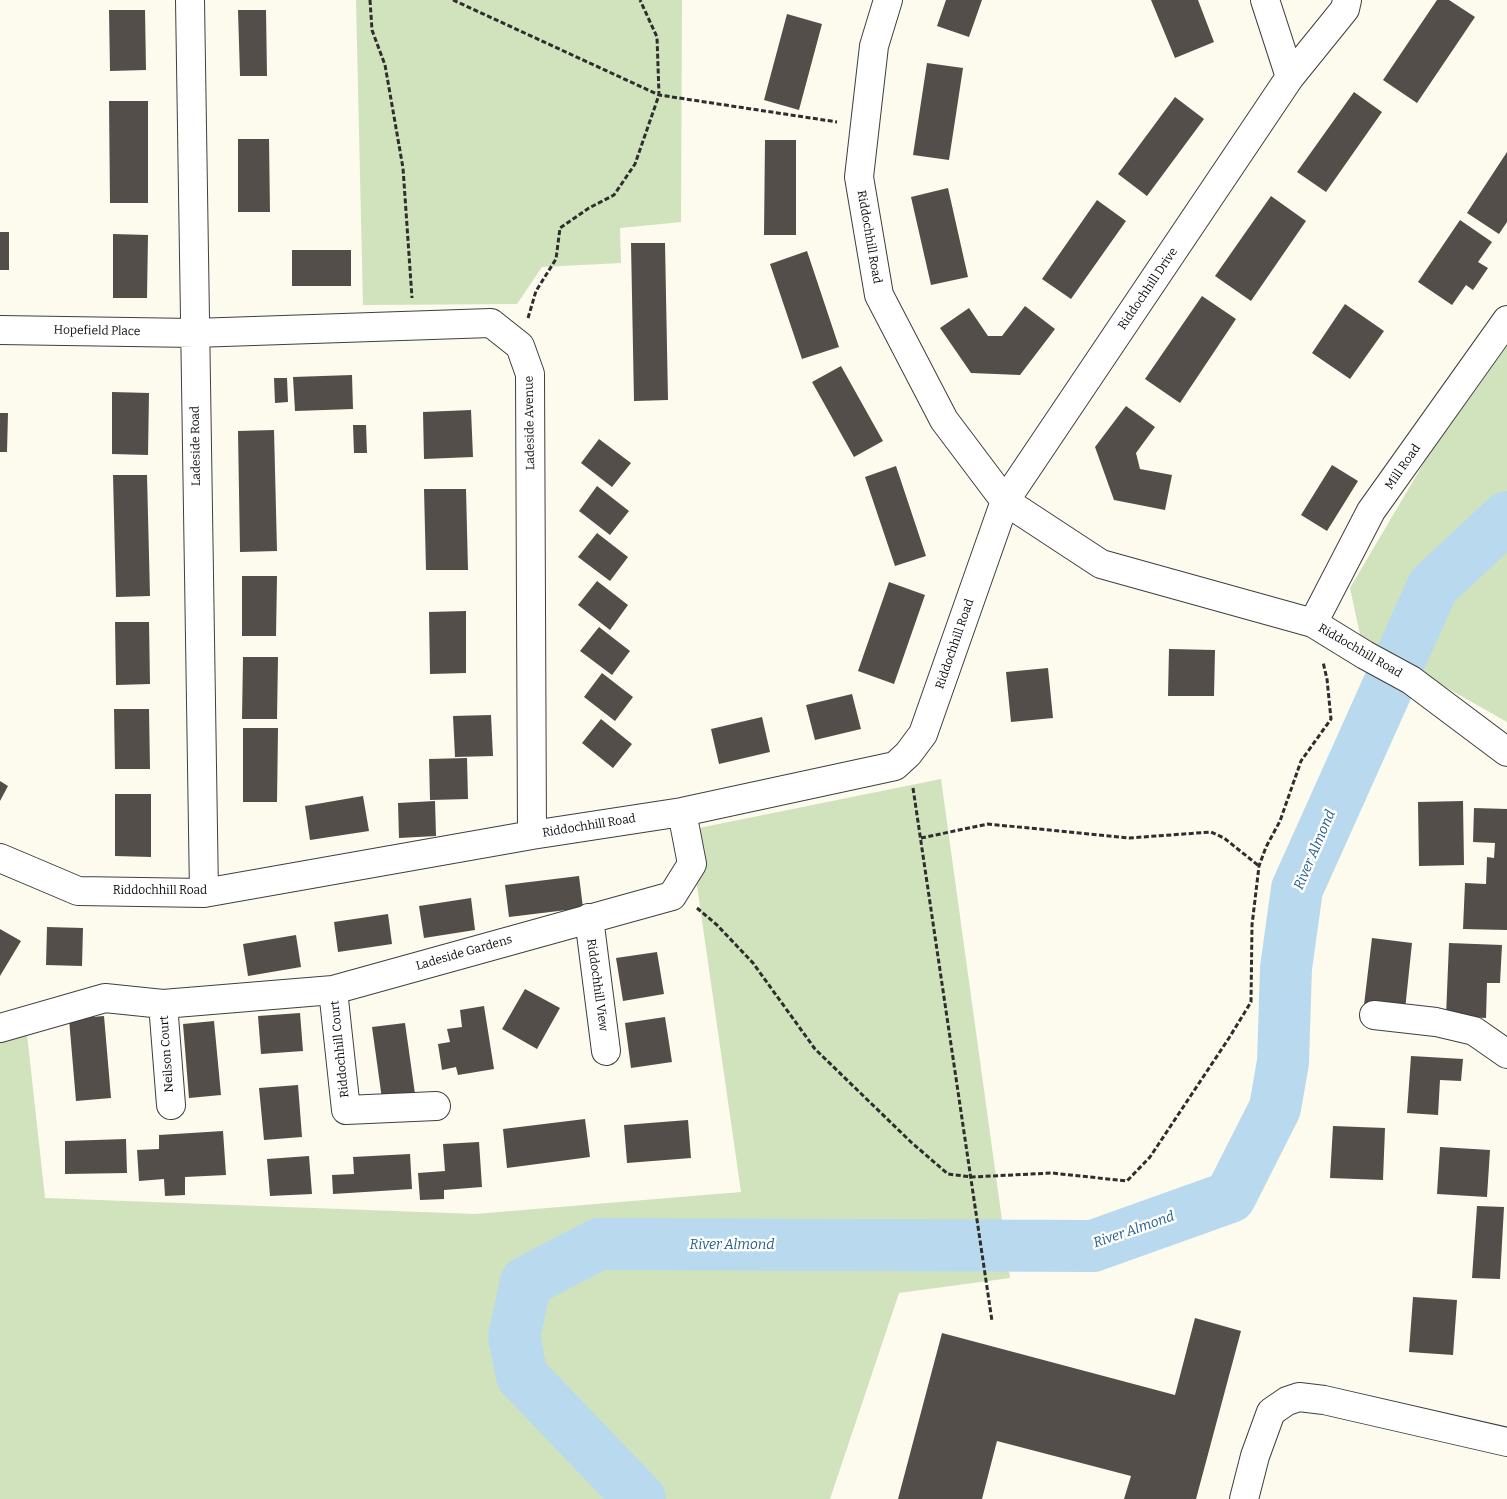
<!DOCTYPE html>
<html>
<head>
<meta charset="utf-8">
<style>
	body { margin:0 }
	canvas { display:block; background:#fdfaee }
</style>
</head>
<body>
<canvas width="1507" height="1499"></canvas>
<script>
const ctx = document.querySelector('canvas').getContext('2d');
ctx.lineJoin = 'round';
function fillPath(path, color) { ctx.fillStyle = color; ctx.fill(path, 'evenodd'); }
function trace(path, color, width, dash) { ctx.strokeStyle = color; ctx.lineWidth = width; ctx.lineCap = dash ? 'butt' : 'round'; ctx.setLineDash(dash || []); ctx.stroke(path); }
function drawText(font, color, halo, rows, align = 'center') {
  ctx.font = font + ' Bitter,serif'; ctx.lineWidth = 5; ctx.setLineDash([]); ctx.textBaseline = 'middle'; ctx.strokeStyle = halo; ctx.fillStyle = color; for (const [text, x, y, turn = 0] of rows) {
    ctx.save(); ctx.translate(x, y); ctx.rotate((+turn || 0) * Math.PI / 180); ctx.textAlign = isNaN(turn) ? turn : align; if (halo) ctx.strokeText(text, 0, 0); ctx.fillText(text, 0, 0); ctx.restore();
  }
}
fillPath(new Path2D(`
	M356 0H682L681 222 620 228 621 263 542 267 517 304 363 305Z
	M1507 342V722L1361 639 1350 588 1432 449Z
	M941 779 1010 1278 899 1293 830 1499H0V1024L26 1025 45 1198 475 1214 741 1192 689 830Z`), '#d0e3bc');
trace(new Path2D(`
	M640 1499 522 1376 514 1337 526 1282 599 1244 1093 1246 1230 1197 1275 1108 1283 1062 1286 968 1297 889 1433 586 1507 517`), '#b9daee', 52);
fillPath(new Path2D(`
	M946 0H982L969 37 937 26Z
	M1151 0H1198L1214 42 1175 58Z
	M1437 0H1449L1475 17 1417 103 1383 80Z
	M109 10H145L146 70 110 71Z
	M238 10H266L267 76H240Z
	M787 14 822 24 799 110 764 100Z
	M927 63 963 68 949 160 913 155Z
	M1354 92 1382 112 1326 192 1297 172Z
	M1175 97 1204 119 1147 196 1118 174Z
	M109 101H148V203H110Z
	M238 139H269L270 212H238Z
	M765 140H796V235H764Z
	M1507 152V222L1499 234 1467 213Z
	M948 188 968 277 931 285 911 197Z
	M1271 196 1306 221 1251 301 1215 276Z
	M1097 200 1126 221 1071 299 1042 279Z
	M1460 220 1492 242 1478 262 1488 268 1473 290 1466 285 1452 305 1418 282Z
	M0 232H9V270H0Z
	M113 234 148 235 147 298H113Z
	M631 243H665L668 400 634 401Z
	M292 250H351V286H292Z
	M807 251 839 347 802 359 770 264Z
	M1202 296 1236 319 1180 403 1145 379Z
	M1345 304 1384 331 1350 379 1312 353Z
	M1025 306 1055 329 1020 375 971 373 940 328 969 308 988 336H1002Z
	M841 366 883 441 854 457 812 382Z
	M352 375 353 409 295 411 293 377Z
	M274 378H287L288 402 275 403Z
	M112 392 149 393 148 455 112 454Z
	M1126 406 1155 427 1136 453 1140 469 1172 475 1165 510 1114 500 1095 447Z
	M471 410 473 457 424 459 423 412Z
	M0 413H8L7 452H0Z
	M353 425H366L367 453H354Z
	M274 430 277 551 240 552 238 431Z
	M599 439 631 463 612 487 581 463Z
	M1332 465 1358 481 1327 531 1301 515Z
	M896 466 926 556 895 566 865 477Z
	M113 475H147L150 596 116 597Z
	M597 486 629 511 610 535 579 511Z
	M424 489H466L468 570H426Z
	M597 533 628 557 610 581 578 557Z
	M242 576H277L276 636H242Z
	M597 581 628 605 610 630 578 605Z
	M889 582 925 595 894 684 858 671Z
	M466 611V673L430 674 429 612Z
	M115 622H149L150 684 116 685Z
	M599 627 630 651 612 675 580 651Z
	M1169 649 1215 650 1214 696H1168Z
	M243 657H278L277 719H242Z
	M1048 668 1053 718 1011 722 1006 672Z
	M602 673 633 697 615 721 584 697Z
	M852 694 861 729 815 740 806 705Z
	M114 709H149L150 769H115Z
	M491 715 493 756 455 757 453 716Z
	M762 717 770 752 719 764 711 729Z
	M601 719 632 744 613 768 582 743Z
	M243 728H278L277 802H243Z
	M467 758 468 799 430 800 429 759Z
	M0 781 8 786 0 801Z
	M115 794H151V857L115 856Z
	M363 796 369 831 310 840 305 806Z
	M435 801 436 836 399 838 398 803Z
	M1463 801 1464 865 1419 866 1418 802Z
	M1474 808 1507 809V930L1463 929 1465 883 1486 884 1487 857 1494 858 1495 843 1473 842Z
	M579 876 583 908 509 917 505 885Z
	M471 898 475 930 424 938 419 906Z
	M388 914 392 944 338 952 334 922Z
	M47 927 83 928 82 966 46 965Z
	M0 929 21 941 0 976Z
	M296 935 301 967 248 976 243 944Z
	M1372 938 1412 943 1405 1010 1364 1005Z
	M1449 943 1502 945 1500 983H1487L1486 1018 1446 1016Z
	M657 952 664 994 623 1001 616 958Z
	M525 989 560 1008 537 1049 502 1029Z
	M484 1006 494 1069 458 1075 456 1067 442 1070 438 1044 450 1042 447 1029 462 1027 460 1010Z
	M300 1013 303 1051 261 1054 258 1016Z
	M104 1016 111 1098 76 1101 69 1019Z
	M665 1017 672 1062 631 1068 625 1023Z
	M214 1021 221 1095 189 1098 183 1024Z
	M405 1023 415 1094 382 1099 372 1027Z
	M1411 1056 1463 1059 1461 1081 1440 1080 1438 1115 1407 1113Z
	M298 1085 302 1137 264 1140 259 1088Z
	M585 1119 590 1157 507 1168 503 1129Z
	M688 1120 691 1158 627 1163 624 1125Z
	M1333 1126 1385 1128 1383 1180 1330 1178Z
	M223 1131 226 1175 185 1177V1195L165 1196 164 1179 139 1181 137 1150 159 1149V1135Z
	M126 1139 127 1173 65 1174V1141Z
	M479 1142 482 1187 444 1190V1199L420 1200 418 1173 445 1171 443 1144Z
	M1440 1147 1490 1150 1487 1197 1437 1194Z
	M410 1154 412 1189 333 1194 332 1175 354 1174 353 1157Z
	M309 1156 312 1194 270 1196 267 1159Z
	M1477 1206 1504 1207 1500 1279 1472 1278Z
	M1413 1297 1457 1300 1453 1355 1409 1352Z
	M1195 1318 1241 1331 1196 1499H1124L1131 1476 997 1441 982 1499H898L942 1333 1175 1395Z`), '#534e4a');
const minor = new Path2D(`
	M190 0 204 893
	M1265 0 1290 77 1005 501 1101 564 1313 623 1365 655 1411 680 1507 752
	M1290 77 1345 9 1347 0
	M0 330 194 333 491 323 520 346 530 374 532 835
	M1313 623 1371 511 1507 320
	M0 858 78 891 204 893 532 835 682 812 895 766 908 754 923 734 1005 501 944 420 879 295 859 177 874 46 888 0
	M589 918 606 1051
	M333 990 346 1110 436 1106
	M163 1004 171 1105
	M1374 1015 1436 1022 1474 1031 1507 1054
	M0 1028 105 998 163 1004 333 990 672 896 692 864 682 812
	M1244 1499 1255 1456 1271 1412 1287 1401 1299 1397 1324 1400 1507 1442`);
trace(minor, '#3f3f3f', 30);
trace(new Path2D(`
	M370 0 372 30 385 65 403 168 412 298
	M453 0 659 95 837 122
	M528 318 536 291 556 259 560 228 589 208 614 195 635 164 659 95 657 37 640 0
	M913 788 992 1321
	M921 838 988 824 1129 838 1211 832 1224 838 1259 866
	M697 908 717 925 753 963 815 1049 912 1143 948 1174 972 1177 1052 1173 1127 1181 1150 1157 1229 1038 1251 1002 1252 925 1259 866 1266 847 1280 821 1301 761 1331 719 1327 679 1323 662`), '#2e2e2e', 3, [5, 2.5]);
trace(minor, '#fff', 28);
drawText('12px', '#0c0c0c', '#fff', [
	["Riddochhill Road",869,237,80],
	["Riddochhill Drive",1148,289,-56],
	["Hopefield Place",97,331,1],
	["Ladeside Avenue",530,423,-91],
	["Ladeside Road",196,446,-91],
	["Mill Road",1403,467,-55],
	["Riddochhill Road",955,644,-71],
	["Riddochhill Road",1360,651,30],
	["Riddochhill Road",589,826,-9],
	["Riddochhill Road",160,891],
	["Ladeside Gardens",464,953,-16],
	["Riddochhill View",597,985,82],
	["Riddochhill Court",340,1049,-96],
	["Neilson Court",167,1054,-94]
]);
drawText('italic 14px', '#26618d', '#fff', [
	["River Almond",1315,850,-67],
	["River Almond",1134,1230,-19],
	["River Almond",732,1245]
]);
</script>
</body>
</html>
